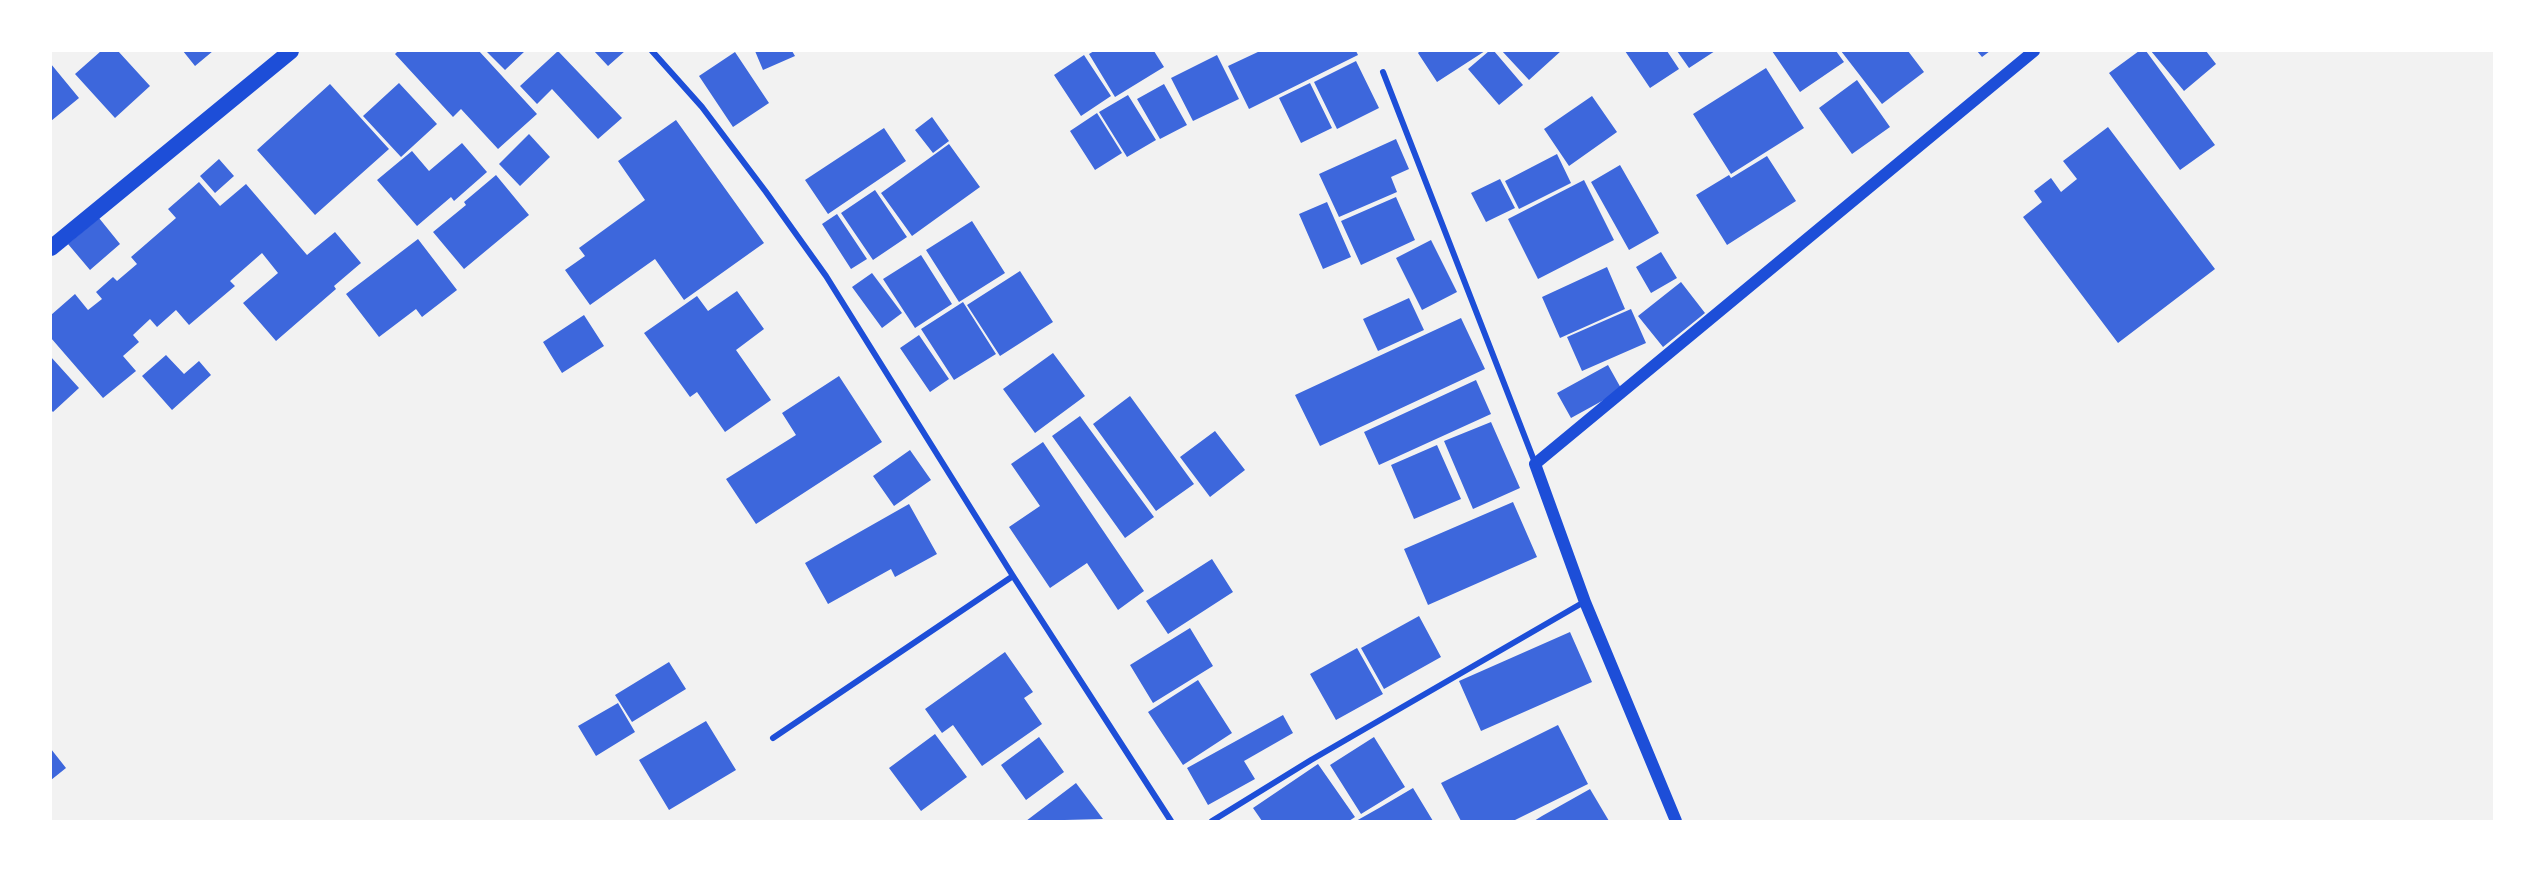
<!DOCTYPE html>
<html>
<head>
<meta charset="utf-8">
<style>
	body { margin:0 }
	#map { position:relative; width:2545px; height:872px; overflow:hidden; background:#f2f2f2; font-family:Lato,sans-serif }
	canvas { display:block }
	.frame { position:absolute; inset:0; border:52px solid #fff; pointer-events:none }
</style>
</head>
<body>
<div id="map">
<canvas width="2545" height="872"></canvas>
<div class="frame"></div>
</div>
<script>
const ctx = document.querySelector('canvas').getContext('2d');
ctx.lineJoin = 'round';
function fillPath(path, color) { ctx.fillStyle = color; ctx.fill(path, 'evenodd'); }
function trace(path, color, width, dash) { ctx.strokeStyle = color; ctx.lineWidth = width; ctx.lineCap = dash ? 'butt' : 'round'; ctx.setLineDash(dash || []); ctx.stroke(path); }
fillPath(new Path2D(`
	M101 51H118L150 86 115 118 75 74Z
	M183 51H213L195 66Z
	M398 51H479L537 114 498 149 461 109 453 117 395 54Z
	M486 51H525L505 70Z
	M558 51 622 118 598 139 552 89 537 104 520 86Z
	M594 51H625L608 66Z
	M755 51H792L795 56 763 70Z
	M1094 51H1154L1164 67 1115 97 1089 54Z
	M1260 51H1356L1358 55 1249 109 1228 66Z
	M1420 51H1485L1437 82 1418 53Z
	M1489 51H1494L1523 85 1499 105 1468 69Z
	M1502 51H1561L1529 80Z
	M1625 51H1667L1679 69 1650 88Z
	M1677 51H1715L1689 68Z
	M1772 51H1836L1844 62 1800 92Z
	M1841 51H1908L1924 72 1882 104Z
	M1977 51H1990L1982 57Z
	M2139 51H2146L2215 145 2180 170 2109 73Z
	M2151 51H2206L2216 64 2184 91Z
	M735 52 769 103 733 127 699 76Z
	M1084 55 1111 96 1081 116 1054 75Z
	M1217 55 1239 99 1193 121 1171 78Z
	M1356 61 1379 108 1337 129 1314 82Z
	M51 64 79 98 51 121Z
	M1766 68 1804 128 1731 174 1693 114Z
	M1857 80 1890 127 1852 154 1819 108Z
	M399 83 437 124 401 157 363 116Z
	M1310 83 1332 128 1301 143 1279 98Z
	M330 84 389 149 315 215 257 150Z
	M1164 84 1187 125 1160 139 1137 99Z
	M1128 95 1156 140 1127 157 1099 112Z
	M1592 96 1617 132 1569 166 1544 129Z
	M1097 113 1122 153 1095 170 1070 131Z
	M932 117 949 141 933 153 915 130Z
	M676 120 764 243 684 300 655 259 590 305 565 270 585 256 579 248 645 200 618 161Z
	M2108 127 2215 269 2118 343 2023 217 2042 202 2034 191 2051 178 2061 192 2077 179 2063 161Z
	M884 128 906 161 828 214 805 180Z
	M529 134 550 157 520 186 499 164Z
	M1396 139 1409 169 1391 177 1397 192 1339 217 1319 174Z
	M462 143 487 172 454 201 451 197 417 226 377 180 412 151 429 171Z
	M949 144 980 187 912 236 881 193Z
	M1557 154 1571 183 1519 209 1505 181Z
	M1767 156 1796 201 1727 245 1696 195 1729 175 1731 178Z
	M219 159 234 176 215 193 200 176Z
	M1620 165 1659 233 1629 250 1591 182Z
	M496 175 529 215 464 269 433 232 466 205 464 202Z
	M1500 179 1515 208 1486 222 1471 193Z
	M1584 180 1614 240 1538 279 1508 219Z
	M199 182 220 206 246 184 307 255 335 232 361 263 334 286 336 289 276 341 243 303 278 273 262 253 230 281 235 286 189 325 176 310 157 327 150 319 133 335 139 342 123 356 136 371 103 398 51 338V315L75 294 88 310 102 299 96 292 113 277 117 281 137 264 131 257 176 218 168 209Z
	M875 190 907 237 873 260 841 213Z
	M1396 197 1415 240 1361 265 1341 221Z
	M1327 202 1351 257 1323 269 1299 214Z
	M837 214 867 259 851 269 822 224Z
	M99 218 120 244 90 270 68 244Z
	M972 221 1005 273 959 302 926 250Z
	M418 239 457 290 422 317 416 309 379 337 346 294Z
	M1431 240 1457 292 1422 310 1396 258Z
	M1661 252 1677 278 1651 293 1636 267Z
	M921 255 952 304 915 328 883 279Z
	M1607 267 1625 309 1560 338 1542 297Z
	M1020 271 1053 322 1000 356 967 305Z
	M872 273 902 313 882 328 852 287Z
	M1681 282 1705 313 1663 347 1638 316Z
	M737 291 764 329 736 350 771 400 725 432 697 392 690 397 644 333 697 296 708 311Z
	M1409 298 1424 330 1378 351 1363 319Z
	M963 302 996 354 954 380 921 329Z
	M1631 309 1646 343 1582 371 1567 337Z
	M584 315 604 346 562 373 543 342Z
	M1461 318 1485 369 1320 446 1295 395Z
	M919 335 949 379 930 392 900 348Z
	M1053 353 1085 396 1035 433 1003 389Z
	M166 355 184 374 199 361 211 375 172 410 142 376Z
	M51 357 79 388 53 412 51 410Z
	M1608 365 1622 390 1571 418 1557 393Z
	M839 376 882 442 756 524 726 479 796 435 782 413Z
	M1476 380 1491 414 1379 465 1364 432Z
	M1130 396 1194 484 1156 511 1093 424Z
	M1080 416 1154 517 1125 538 1052 436Z
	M1491 422 1520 488 1473 509 1444 441Z
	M1215 431 1245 470 1210 497 1180 457Z
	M1043 442 1144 591 1118 610 1087 563 1050 588 1009 527 1040 506 1011 464Z
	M1437 445 1461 499 1414 519 1391 465Z
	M910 450 931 480 894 506 873 476Z
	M1513 502 1537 557 1428 605 1404 549Z
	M909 504 937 554 895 577 891 569 828 604 805 563Z
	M1212 559 1233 592 1168 634 1146 601Z
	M1419 616 1441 657 1384 689 1361 648Z
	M1190 628 1213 666 1153 703 1130 665Z
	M1570 632 1592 682 1481 731 1459 681Z
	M1357 648 1383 694 1336 720 1310 674Z
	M1005 652 1033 692 1024 698 1042 724 982 766 953 725 942 733 925 709Z
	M669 662 686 689 632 722 615 695Z
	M1198 680 1232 733 1183 765 1148 712Z
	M618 703 635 732 596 756 578 726Z
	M1283 715 1293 733 1244 761 1255 779 1208 805 1187 768Z
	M706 721 736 770 669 810 639 760Z
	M1558 725 1588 784 1513 821H1461L1441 783Z
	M935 734 967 777 921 811 889 768Z
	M1039 737 1064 772 1026 800 1001 765Z
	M1374 737 1405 787 1361 814 1330 765Z
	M51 749 66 768 51 780Z
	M1318 764 1355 817 1349 821H1262L1253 808Z
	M1076 783 1103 819 1026 821Z
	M1413 788 1433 821H1356L1379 808Z
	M1590 789 1609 821H1534L1542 816Z`), '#3d67dc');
trace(new Path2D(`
	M652 51 702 107 766 192 826 276 1013 576 1171 821
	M1383 72 1535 463
	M773 738 1013 576
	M1212 821 1311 760 1584 602`), '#1d4ed8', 6);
trace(new Path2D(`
	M1676 821 1585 602 1535 464 2034 51`), '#1d4ed8', 12);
trace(new Path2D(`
	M51 248 291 51`), '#1d4ed8', 16);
</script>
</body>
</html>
